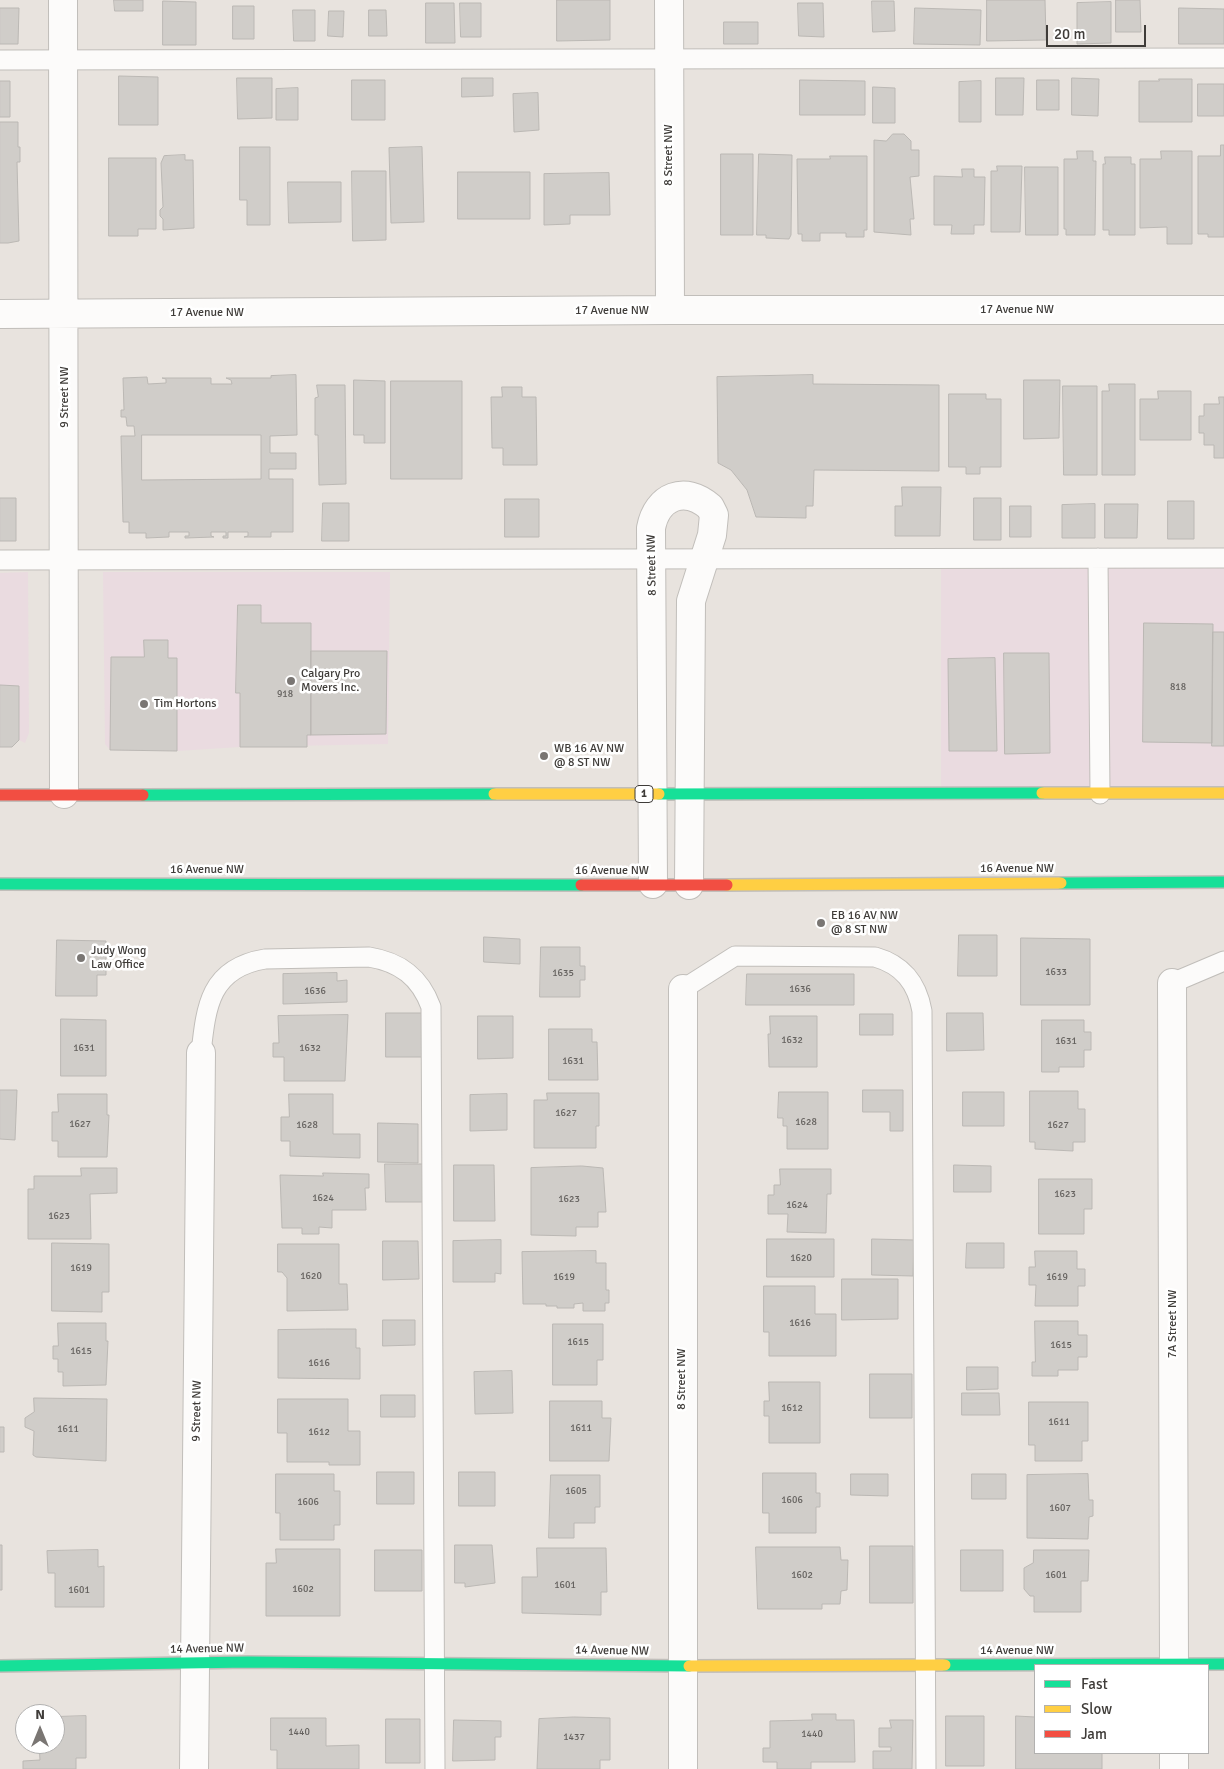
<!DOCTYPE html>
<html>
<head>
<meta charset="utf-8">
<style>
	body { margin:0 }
	#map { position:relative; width:1224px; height:1769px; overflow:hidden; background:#e8e3de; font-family:Signika,sans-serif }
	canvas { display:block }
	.legend { position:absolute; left:1034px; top:1664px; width:175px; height:90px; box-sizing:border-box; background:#fff; border:1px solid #b2b1b0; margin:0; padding:6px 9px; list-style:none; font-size:15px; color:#3f3c39 }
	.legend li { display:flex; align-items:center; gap:10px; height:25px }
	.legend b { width:25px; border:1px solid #b2b1b0 }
	.north { position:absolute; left:15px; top:1704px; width:50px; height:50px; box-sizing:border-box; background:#fff; border:1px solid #b2b1b0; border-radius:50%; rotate:0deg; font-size:14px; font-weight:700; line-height:20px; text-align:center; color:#3f3c39 }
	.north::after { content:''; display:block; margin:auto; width:18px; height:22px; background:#7a7673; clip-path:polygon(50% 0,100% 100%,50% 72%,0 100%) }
	.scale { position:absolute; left:1046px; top:25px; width:100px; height:22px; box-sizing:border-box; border:2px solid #3f3c39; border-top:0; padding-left:6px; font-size:15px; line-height:18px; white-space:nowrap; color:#3f3c39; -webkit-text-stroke:4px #fff; paint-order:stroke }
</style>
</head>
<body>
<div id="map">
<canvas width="1224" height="1769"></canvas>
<ul class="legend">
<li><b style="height:6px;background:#16e098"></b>Fast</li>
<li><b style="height:6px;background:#ffcf43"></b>Slow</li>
<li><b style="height:6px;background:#f24e42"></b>Jam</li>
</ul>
<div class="north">N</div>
<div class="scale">20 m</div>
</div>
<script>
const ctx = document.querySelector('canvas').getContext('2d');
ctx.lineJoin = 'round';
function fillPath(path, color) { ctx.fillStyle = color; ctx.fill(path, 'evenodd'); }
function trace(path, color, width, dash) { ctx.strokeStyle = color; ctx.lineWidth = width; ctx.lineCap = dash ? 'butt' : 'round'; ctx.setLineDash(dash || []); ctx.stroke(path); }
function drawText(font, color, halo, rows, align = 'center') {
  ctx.font = font + ' Signika,sans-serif'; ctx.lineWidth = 5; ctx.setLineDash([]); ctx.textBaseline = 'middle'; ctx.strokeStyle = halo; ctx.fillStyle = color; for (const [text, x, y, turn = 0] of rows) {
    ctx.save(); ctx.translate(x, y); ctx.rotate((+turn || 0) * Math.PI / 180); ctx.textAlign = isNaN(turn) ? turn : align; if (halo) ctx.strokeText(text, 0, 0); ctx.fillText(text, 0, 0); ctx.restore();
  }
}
fillPath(new Path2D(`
	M941 558H1224V793L941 794Z
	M28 572 29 733 25 743 19 740 12 747H0V573Z
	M103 572H390L388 744 240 747 177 751 110 750 105 744Z`), '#eadbe0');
const building = new Path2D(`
	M114 0H143V11H115Z
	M557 0H610V40L557 41Z
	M987 0H1045L1046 40 987 41Z
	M1116 0H1140L1141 32H1116Z
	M163 1 196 2V45H163Z
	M872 1H894L895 31 873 32Z
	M1111 2V43L1077 44V3Z
	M426 3H454L455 43H426Z
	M460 3H481V37H461Z
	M798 3H823L824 37 799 36Z
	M233 6H254V39H233Z
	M0 8H19L18 44H0Z
	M915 8 981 10 980 45 914 44Z
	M1179 8 1224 9V44H1179Z
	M293 10H315V41H294Z
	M369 10H386L387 36H369Z
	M329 11H344L343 37 328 36Z
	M724 22H758V44H724Z
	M119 76 158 77V125H119Z
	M237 78H272V118L238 119Z
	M462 78H493V96L462 97Z
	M996 78H1024L1023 115H996Z
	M1072 78 1099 79 1098 116 1072 115Z
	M1159 79H1192V122H1139V81H1159Z
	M352 80H385V120H352Z
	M800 80 865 81V115H800Z
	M1037 80H1059V110H1037Z
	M0 81H10V117H0Z
	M981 81V122H959V82Z
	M1198 84H1224V116H1198Z
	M873 87 895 88V123H873Z
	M298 88V120H276V89Z
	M538 93 539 130 514 132 513 94Z
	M0 122H18V147H20V162H17L19 241 8 243H0Z
	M893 134H904L911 141V150H919V176L910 177 914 219H910L911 235 874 232V140L886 141Z
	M1221 145H1224V237H1208V234H1198V156H1220Z
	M240 147H270V225H247V200H240Z
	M422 147 424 222 391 223 389 148Z
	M1077 151H1093V161H1096L1095 235H1066V229H1064V159H1077Z
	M1161 151H1192V244H1167V227L1140 228V159H1161Z
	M721 154H753V235H721Z
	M759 154 792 155 791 235 789 239 766 238V235H757Z
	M185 155V160H193L194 228 163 230V219L160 216V210L163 207 161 163 164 156Z
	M830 156H867V230H864V237H846V233H820V241H802V234H798L797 159H830Z
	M1105 157H1131V164H1135V235H1109V230H1103V164H1105Z
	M109 158H156V229H138V236H109Z
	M997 166H1022L1020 232H991V171H997Z
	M1025 167H1058V235H1026Z
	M962 169H974V177H985L984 225H974V234H951L952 225H934V176L962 177Z
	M352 171H386V240L353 241Z
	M458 172H530V219H458Z
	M609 173 610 215H570V224L544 225V174Z
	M288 182H341V222L289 223Z
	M296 375 297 435 270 436V453H296V469H269V479H293V532H271V537H244L248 536V532H228V538H223V536H226V532H211V536L214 537 185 538V536H189V532H169V537L146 538V533H129V522H123L121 436H135L134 426H127L126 417H121V410H124L123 378 147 377 148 384 166 383V379L162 378H211V384H232L231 380 226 378H271V376ZM142 435H261V479L142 480Z
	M813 375V384L939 385V471L814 470 813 506H806V518L756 517 747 490 731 470 718 463 717 377Z
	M354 380 385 381V443H364V435H354Z
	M1024 380H1060L1059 438 1024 439Z
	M391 381H462V479H391Z
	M1109 384H1135V475H1102V391H1109Z
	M317 385H345L346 484 319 485 318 435H315V398L318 397Z
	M1063 386H1097V475H1064Z
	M502 387H522V397H536L537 465H503V448H492L491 397H502Z
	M1158 391H1191V440H1140V399H1158Z
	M949 394H986V399H1001V467H980V474H966V467H949Z
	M1219 397H1224V458H1214V445H1204V433H1199V416H1204V404H1219Z
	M902 487H941L940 536H895V506H902Z
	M0 498H16V541H0Z
	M974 498H1001V540H974Z
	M505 499H539V537H505Z
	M1168 501H1194V539H1168Z
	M323 503H349V541H322Z
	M1095 504V538H1062V505Z
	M1105 504H1138L1137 538H1105Z
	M1010 506H1031V537H1010Z
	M238 605H261V623H311V735H307V747H240V693H236Z
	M1144 623 1213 624 1212 743 1143 742Z
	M1213 632H1224V746H1212Z
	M144 640H168V658H177V751L110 750 111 657H144Z
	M311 651H387L386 734 311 735Z
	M1004 653H1049L1050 753 1005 754Z
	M995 658 997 751H949L948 659Z
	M0 685 19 686V740L12 747H0Z
	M959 935H997V976H958Z
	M484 937 520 939V964L484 962Z
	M1021 938 1090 939V1005H1021Z
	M57 940 106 941V975H97V996H56Z
	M541 947H580V966H585V980H580V997H540Z
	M337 973V981L347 980V1002L283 1004V974Z
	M747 974H854V1005H746Z
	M386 1013H425L424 1057H386Z
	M947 1013H983L984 1050 947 1051Z
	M860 1014H893V1035H860Z
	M348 1015 345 1081H284V1057H273V1043H279L278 1016Z
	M478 1016H513V1058L478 1059Z
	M770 1016H817V1067H769L768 1034H770Z
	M61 1019 106 1020V1076H61Z
	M1042 1020H1084V1032H1091V1050H1084V1067H1059V1072H1042Z
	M549 1029H592V1042H597L598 1080H549Z
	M0 1090H17L15 1140 0 1139Z
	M863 1090H903V1131H890V1112H863Z
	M1030 1091H1078V1109H1085V1142H1073V1151L1035 1149V1142H1030Z
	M779 1092H828V1149H787V1126H783V1118H778Z
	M963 1092H1004V1126H963Z
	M547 1093H599V1126H596V1148H534V1100H547Z
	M58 1094H107V1115H109L107 1157H58V1141H52V1112H58Z
	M289 1094H333V1134H360V1158L290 1156V1141H281V1117H289Z
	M507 1094V1130L470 1131V1095Z
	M378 1123 418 1124V1163L378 1162Z
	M385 1164H423L424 1202H386Z
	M454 1165H494L495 1221H454Z
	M954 1165 991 1166V1192H954Z
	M582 1166 603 1168 606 1212H598V1227H576V1236L531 1235V1168Z
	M81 1168H117V1193L90 1194 91 1239H28V1189H34V1176H81Z
	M780 1169H831V1194H827L826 1233 787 1232 788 1214H768V1195H774V1185H780Z
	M323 1173 369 1174V1188H365L366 1210H332V1228L319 1227V1234H302V1228H282L280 1175 323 1176Z
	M1039 1179H1092V1209H1084V1234H1039Z
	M767 1239H834V1277H767Z
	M872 1239 914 1240 913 1276 872 1275Z
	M501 1240V1274L495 1273V1282H453V1241Z
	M383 1241H418L419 1279 383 1280Z
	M52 1243 109 1244V1292H102V1312L52 1311Z
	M967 1243H1004V1268H966Z
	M278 1244H339V1284H347L348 1310 287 1311V1278L282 1272H278Z
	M596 1251V1263H606V1290H609V1303H605V1311H583V1303L574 1304V1308H557V1306H546V1304H523L522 1252Z
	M1035 1251H1077V1269H1085V1286H1078V1306H1035L1036 1285H1029V1267H1035Z
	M842 1279H898V1319L842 1320Z
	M764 1286H815V1314H836V1356H769V1332H764Z
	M383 1320H415V1345L383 1346Z
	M1035 1321H1078V1335H1087V1357H1078V1370H1058V1376H1032V1362H1035Z
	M58 1323H106V1341H108L106 1385 63 1386V1372H58V1359H53V1346H58Z
	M553 1324H603V1360H597V1385H553Z
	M326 1329H356V1348H360V1379L278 1378V1330Z
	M967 1367H998V1389L967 1390Z
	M512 1371 513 1413 475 1414 474 1372Z
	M870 1374H912V1418H870Z
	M769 1382H820V1443H769V1416H764V1401H769Z
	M962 1393H999L1000 1415H962Z
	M381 1395H415V1417H381Z
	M34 1398 107 1399 106 1461 36 1457 33 1455 34 1431 25 1427V1418L34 1412Z
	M278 1399H348V1431H360V1465H329V1462H287V1433H278Z
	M550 1401H602V1418H611L609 1461H550Z
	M1029 1402H1088V1441H1082V1461H1035V1445H1029Z
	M0 1427H4V1452H0Z
	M377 1472H414V1504H377Z
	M459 1472H495V1506H459Z
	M763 1473H816V1493H820V1507H816V1533H769V1513H763Z
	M276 1474H334V1491H340V1525H334V1540H280V1513H276Z
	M851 1474H888V1496L851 1495Z
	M972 1474H1006V1499H972Z
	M1088 1474 1089 1500H1093V1516L1089 1517 1088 1539 1027 1538V1475Z
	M551 1475H600V1507H595V1523H574V1538H549Z
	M0 1545H2V1590H0Z
	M455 1545H492L495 1583 465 1587V1583H455Z
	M870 1546H913V1603H870Z
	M756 1547H840L841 1560H848L847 1590 841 1591 840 1604H822V1609H758Z
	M537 1548H606L607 1592H601V1615L522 1613V1577H537Z
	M276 1549H340V1616H266V1563H276Z
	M98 1550V1567L104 1566V1607H55V1573H48L47 1551Z
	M375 1550H422V1591H375Z
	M961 1550H1003V1591H961Z
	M1034 1550H1089L1088 1581H1081V1612H1034V1596H1030L1024 1589V1568L1033 1563Z
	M812 1714H836V1720H854L855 1762H811V1769H777V1762H763V1748H770V1721L812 1720Z
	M86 1716V1758H76V1769H23V1761L40 1760 39 1744H55V1717Z
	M946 1716H984V1766H946Z
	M1016 1716 1035 1717V1753H1102V1769H1016Z
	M574 1717 610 1718V1760H600V1769H537L539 1719Z
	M271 1718H326V1746L359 1745V1769H277V1750H271Z
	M386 1719H420V1763H386Z
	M454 1720 501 1721V1737H495V1760L453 1761Z
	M890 1720H913L912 1769H873V1751H891V1747H879V1728H891Z`);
fillPath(building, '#d0cdc9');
trace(building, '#bbb8b4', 1);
const lane = new Path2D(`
	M0 60 1224 58
	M1098 558 1100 794
	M0 560 1224 558
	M1172 983 1224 961
	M683 989 735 956 875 957C903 965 917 983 922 1011L926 1769
	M201 1053C206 1006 210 968 265 959L369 957C400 962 420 977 431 1007L435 1769`);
const street = new Path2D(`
	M63 0 64 794
	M669 0 670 310
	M0 314 670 310H1224
	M653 884 651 528C657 496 685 485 710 507L714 515 712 535 691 601 689 885
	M1172 983 1174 1665
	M683 989V1769
	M1174 1753V1769
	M194 1769 201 1053`);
const fast = new Path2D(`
	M659 794 1042 793
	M143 795 494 794
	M1061 883 1224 882
	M0 884 581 885
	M945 1665 1224 1664
	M0 1666 248 1662 689 1666`);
const slow = new Path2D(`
	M1042 793H1224
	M494 794H659
	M727 885 1061 883
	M689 1666 945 1665`);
const jam = new Path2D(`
	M0 795H143
	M581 885H727`);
trace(lane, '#c1beba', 21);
trace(street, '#c1beba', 30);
trace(fast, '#c1beba', 14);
trace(slow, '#c1beba', 14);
trace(jam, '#c1beba', 14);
trace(lane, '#fcfbfa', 19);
trace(street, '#fcfbfa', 28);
trace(fast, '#16e098', 11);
trace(slow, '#ffcf43', 11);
trace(jam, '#f24e42', 11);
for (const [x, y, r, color] of [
	[291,681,5,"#7a7673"],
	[144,704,5,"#7a7673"],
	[544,756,5,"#7a7673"],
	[821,923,5,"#7a7673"],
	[81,958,5,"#7a7673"]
]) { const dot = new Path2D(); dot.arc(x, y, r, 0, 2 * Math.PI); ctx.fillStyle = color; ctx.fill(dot); trace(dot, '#fff', 2); }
drawText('10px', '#64615e', null, [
	["818",1178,687],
	["918",285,694],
	["1633",1056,972],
	["1635",563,973],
	["1636",800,989],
	["1636",315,991],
	["1632",792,1040],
	["1631",1066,1041],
	["1631",84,1048],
	["1632",310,1048],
	["1631",573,1061],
	["1627",566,1113],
	["1628",806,1122],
	["1627",80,1124],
	["1628",307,1125],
	["1627",1058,1125],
	["1623",1065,1194],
	["1624",323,1198],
	["1623",569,1199],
	["1624",797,1205],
	["1623",59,1216],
	["1620",801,1258],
	["1619",81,1268],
	["1620",311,1276],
	["1619",564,1277],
	["1619",1057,1277],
	["1616",800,1323],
	["1615",578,1342],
	["1615",1061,1345],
	["1615",81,1351],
	["1616",319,1363],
	["1612",792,1408],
	["1611",1059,1422],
	["1611",581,1428],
	["1611",68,1429],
	["1612",319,1432],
	["1605",576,1491],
	["1606",792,1500],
	["1606",308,1502],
	["1607",1060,1508],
	["1602",802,1575],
	["1601",1056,1575],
	["1601",565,1585],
	["1602",303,1589],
	["1601",79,1590],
	["1440",299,1732],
	["1440",812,1734],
	["1437",574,1737]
]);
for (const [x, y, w] of [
	[644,794,18]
]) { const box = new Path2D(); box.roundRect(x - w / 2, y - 8.5, w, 17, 4); ctx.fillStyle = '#fff'; ctx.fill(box); trace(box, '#3f3c39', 1); }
drawText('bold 11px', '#3f3c39', null, [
	["1",644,794]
]);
drawText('12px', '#3f3c39', '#fff', [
	["8 Street NW",669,155,-90],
	["17 Avenue NW",1017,310],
	["17 Avenue NW",612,311],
	["17 Avenue NW",207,313],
	["9 Street NW",65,397,-90],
	["8 Street NW",652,565,-91],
	["16 Avenue NW",1017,869],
	["16 Avenue NW",207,870],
	["16 Avenue NW",612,871],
	["7A Street NW",1173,1324,-90],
	["8 Street NW",682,1379,-90],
	["9 Street NW",197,1411,-89],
	["14 Avenue NW",207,1649,-1],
	["14 Avenue NW",612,1651,1],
	["14 Avenue NW",1017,1651]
]);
drawText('12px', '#3f3c39', '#fff', [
	["Calgary Pro",301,674],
	["Movers Inc.",301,688],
	["Tim Hortons",154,704],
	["WB 16 AV NW",554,749],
	["@ 8 ST NW",554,763],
	["EB 16 AV NW",831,916],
	["@ 8 ST NW",831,930],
	["Judy Wong",91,951],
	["Law Office",91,965]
], 'left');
</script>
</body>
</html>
